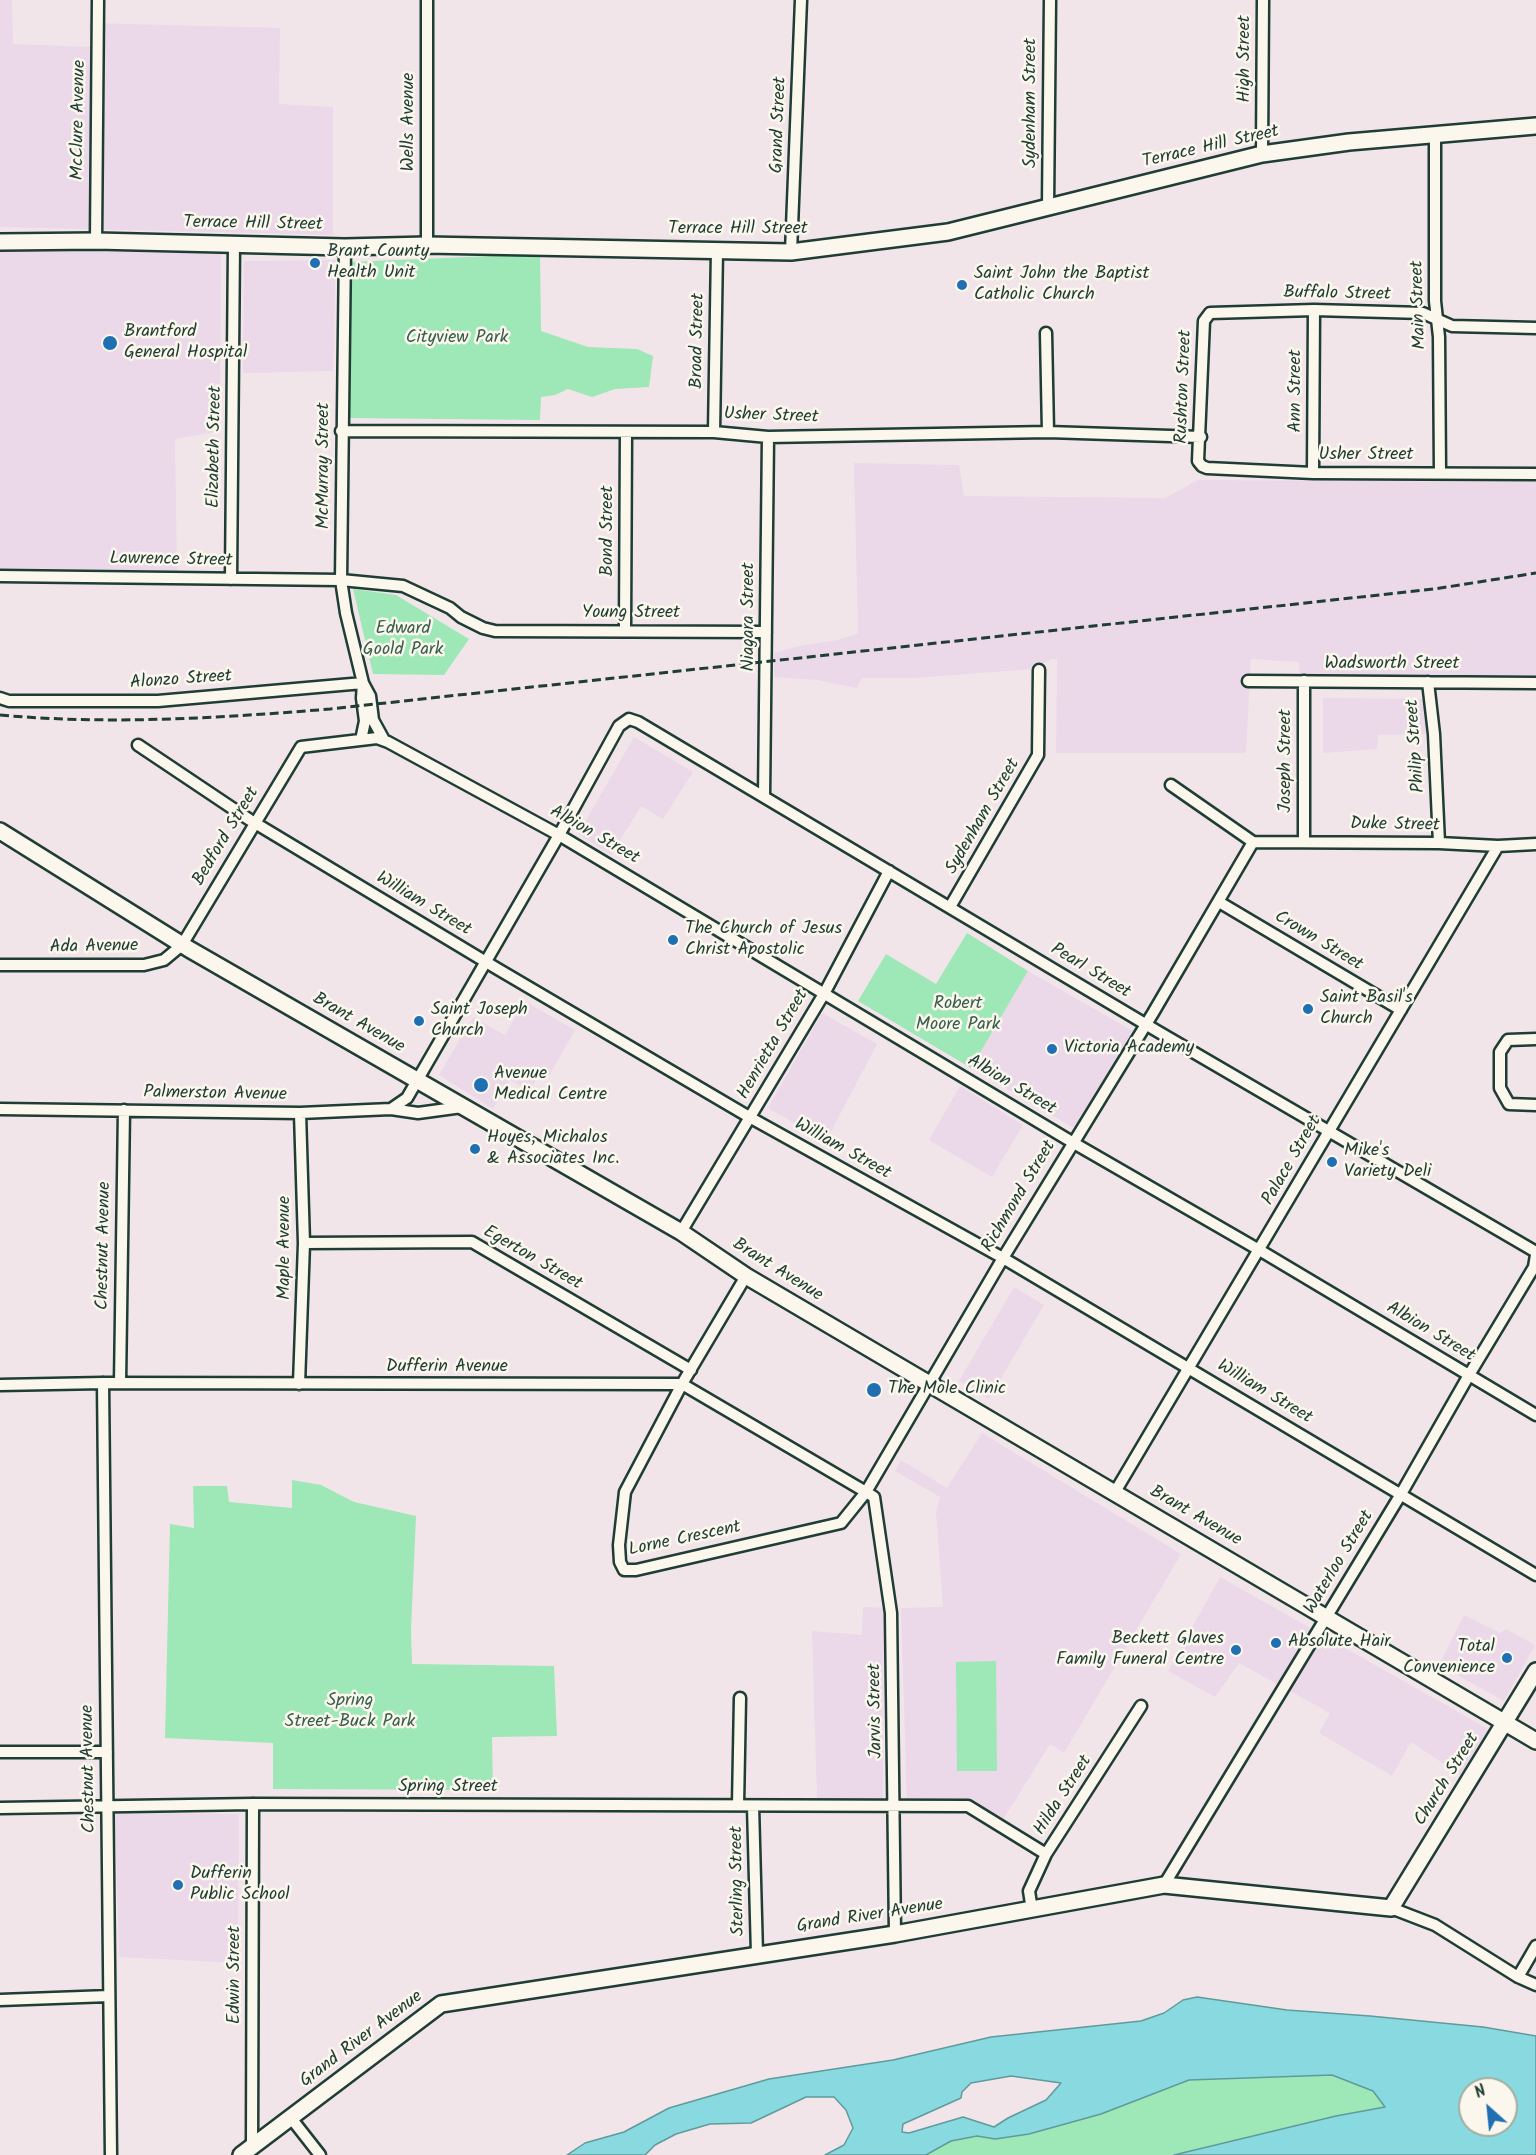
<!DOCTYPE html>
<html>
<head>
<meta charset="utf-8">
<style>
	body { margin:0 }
	#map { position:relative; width:1536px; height:2155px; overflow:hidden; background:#f2e5ea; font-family:Kalam,sans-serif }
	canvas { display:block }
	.north { position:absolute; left:1458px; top:2077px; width:60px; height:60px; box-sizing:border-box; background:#fbf7ec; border:2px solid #a3ada2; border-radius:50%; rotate:333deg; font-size:16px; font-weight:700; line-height:24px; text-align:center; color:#1f3d34 }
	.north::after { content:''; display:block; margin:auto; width:21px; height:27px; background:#1f6fb2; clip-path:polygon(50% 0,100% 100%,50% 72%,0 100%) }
</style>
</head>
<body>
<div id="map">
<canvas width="1536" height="2155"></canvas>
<div class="north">N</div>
</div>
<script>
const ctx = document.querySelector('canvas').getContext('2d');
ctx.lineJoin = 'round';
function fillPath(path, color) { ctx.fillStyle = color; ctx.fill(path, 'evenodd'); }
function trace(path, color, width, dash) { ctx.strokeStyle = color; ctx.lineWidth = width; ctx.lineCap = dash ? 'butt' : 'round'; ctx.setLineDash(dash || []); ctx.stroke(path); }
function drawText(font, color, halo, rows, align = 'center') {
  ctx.font = font + ' Kalam,sans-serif'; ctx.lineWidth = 5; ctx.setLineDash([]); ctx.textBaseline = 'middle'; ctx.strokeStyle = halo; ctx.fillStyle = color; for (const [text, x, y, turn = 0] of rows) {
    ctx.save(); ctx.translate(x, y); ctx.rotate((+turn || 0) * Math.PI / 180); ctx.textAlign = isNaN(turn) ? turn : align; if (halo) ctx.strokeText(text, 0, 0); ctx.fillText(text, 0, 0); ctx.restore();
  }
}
fillPath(new Path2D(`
	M0 0H12L13 44 91 47 89 23 280 28 279 104 333 107V235L0 227Z
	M0 249 221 254 220 431 175 439 177 571 0 568Z
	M336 260 333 371 243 373 244 261Z
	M854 463 959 465 964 496 1165 498 1198 480 1536 482V677L1300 675 1299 662 1251 659 1246 753H1056L1057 659H1052L1033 669 913 678H862L857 688 817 680 774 677V653L799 646 838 640 858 633Z
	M1323 698 1429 699 1427 734 1378 735 1377 749 1323 753Z
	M634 737 693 772 663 819 641 806 611 855 578 834Z
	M1028 971 1133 1031 1074 1128 971 1068Z
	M524 1001 575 1030 549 1076 541 1072 529 1091 510 1080 493 1109 439 1075 473 1017 505 1035Z
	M822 1013 877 1044 826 1141 768 1108Z
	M960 1086 1023 1125 992 1177 929 1140Z
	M1014 1287 1044 1305 989 1399 959 1381Z
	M982 1433 1181 1554 1064 1753 1050 1744 1001 1823 963 1803H907L901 1608 943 1607 936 1512 940 1497 895 1471 901 1460 947 1488Z
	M1220 1577 1490 1730 1462 1776 1411 1742 1392 1776 1319 1733 1330 1713 1239 1663 1215 1697 1168 1671Z
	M863 1607 884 1608 883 1800H817L812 1631 862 1635Z
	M1464 1615 1500 1633 1506 1629 1535 1645 1504 1701 1439 1665Z
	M115 1813 239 1814 238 1963 119 1957Z`), '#ebd8e9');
fillPath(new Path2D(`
	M540 254 541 331 588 347 637 349 653 356 649 387 615 389 592 397 568 389 555 395 541 397 540 420 347 418 349 262Z
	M353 589 396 595 469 639 444 675 373 674Z
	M967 933 1028 971 971 1068 858 1001 886 954 936 984Z
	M292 1480 321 1485 354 1502 416 1516 411 1630 412 1664 554 1666 557 1736 492 1737 493 1790 273 1789V1743L165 1738 170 1524 194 1528 193 1486H227L229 1502 292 1508Z
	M996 1661 997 1771H957L956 1662Z
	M1332 2075 1373 2091 1386 2108 1336 2116 1174 2155H926L951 2141 977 2136 995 2139 1029 2134 1101 2114 1189 2080Z`), '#9ee7b6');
const water = new Path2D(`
	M1197 1997 1287 2010 1370 2016 1483 2027 1536 2036V2155H1174L1336 2116 1385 2107 1373 2091 1332 2075 1189 2080 1101 2114 1029 2134 995 2139 977 2136 951 2141 926 2155H825L844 2145 853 2128 846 2110 834 2097H806L751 2123 710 2124 676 2134 655 2145 645 2155H567L585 2143 624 2132 669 2108 769 2079 893 2060 991 2037 1141 2021 1164 2013 1183 2000ZM1011 2076 1061 2083 1046 2100 1008 2118 994 2127 963 2117 909 2133 902 2132 903 2124 961 2098 962 2092 971 2083ZM1470 2089H1506V2125H1470Z`);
fillPath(water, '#89dae0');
trace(water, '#5f9b9b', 1.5);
const street = new Path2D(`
	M1435 136V301L1439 337 1440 473
	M1262 154 1263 0
	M1048 207 1050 0
	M96 241 98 0
	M427 245V0
	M345 247 341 580 346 613 363 683 370 696 373 720 384 740
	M791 252 801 0
	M1536 328 1452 326 1423 313 1314 310 1210 313 1204 321 1198 461 1202 466 1207 468 1313 473 1536 474
	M1046 333 1048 432
	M341 431 714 432 768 437 1048 432 1201 437
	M714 432 717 250
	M1313 473 1314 310
	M0 576 341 580 403 586 450 608 461 617 483 628 495 631 766 632
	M231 579 234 244
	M625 630 626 432
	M1248 681 1536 683
	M1428 682 1434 734 1439 843
	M0 698 9 701H158L363 683
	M361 740 365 721 362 698 363 683
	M138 745 250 820 496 968 751 1118 1003 1258 1536 1575
	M1171 785 1253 842
	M764 797 768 437
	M1304 841V681
	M1253 842 1439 843 1498 846 1536 844
	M1219 902 1401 1010
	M950 907 1038 755 1039 670
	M0 965H144L164 960 182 945 301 747 377 738 388 742 559 835 1072 1142 1261 1251 1536 1415
	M1536 1039 1508 1040 1500 1052V1088L1509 1104 1536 1105
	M0 1109 300 1113 391 1109 418 1113 462 1107
	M391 1109 407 1098 559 835 619 726 629 719 638 722 1157 1031 1536 1252
	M681 1232 825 992 889 871
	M304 1243 472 1242 691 1370
	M746 1276 682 1384 625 1492 619 1545 620 1562 624 1570H636L841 1523 866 1492 1003 1258 1153 1013 1253 842
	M103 1383 111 2155
	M120 1383 124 1110
	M299 1384 304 1243 300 1113
	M0 1385 103 1383 682 1384 866 1492 874 1497 891 1613 895 1934
	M1115 1492C1244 1278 1371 1062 1498 846
	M0 1752H107
	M738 1805 740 1698
	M753 1806 757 1954
	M0 1808 253 1804 968 1806 1046 1854
	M1164 1885 1401 1494 1469 1375 1534 1267 1536 1255
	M1391 1908 1435 1925 1518 1977 1536 1985
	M1032 1910 1029 1891 1046 1854 1141 1706
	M1518 1977 1536 1946
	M0 2000 109 1996
	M291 2118 320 2155
	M252 2146 253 1804`);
const secondary = new Path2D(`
	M0 242 96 241 345 247 427 245 791 252 948 232 1262 154 1349 142 1536 126
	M0 831 189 949 681 1232 746 1276 1536 1741
	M241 2155 441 2004 895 1934 1164 1885 1391 1908 1536 1671`);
trace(street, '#1f3d34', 15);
trace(secondary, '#1f3d34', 20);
trace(street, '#fbf7ec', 10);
trace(secondary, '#fbf7ec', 15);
trace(new Path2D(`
	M0 715C110 725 220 718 330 709L1434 589 1536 573`), '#1f3d34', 3, [9, 4.5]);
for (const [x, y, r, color] of [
	[315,263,6,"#1f6fb2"],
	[962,285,6,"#1f6fb2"],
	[110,343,8,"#1f6fb2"],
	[673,940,6,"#1f6fb2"],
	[1308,1009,6,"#1f6fb2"],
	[419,1021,6,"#1f6fb2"],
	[1052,1049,6,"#1f6fb2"],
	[481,1085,8,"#1f6fb2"],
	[475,1149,6,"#1f6fb2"],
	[1332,1162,6,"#1f6fb2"],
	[874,1390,8,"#1f6fb2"],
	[1276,1643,6,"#1f6fb2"],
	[1236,1650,6,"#1f6fb2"],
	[1507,1658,6,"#1f6fb2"],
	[178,1885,6,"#1f6fb2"]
]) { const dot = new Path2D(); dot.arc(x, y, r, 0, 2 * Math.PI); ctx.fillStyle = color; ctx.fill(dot); trace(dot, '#fbf7ec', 2); }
drawText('18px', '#1f3d34', '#fbf7ec', [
	["High Street",1246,59,-90],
	["Sydenham Street",1032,103,-90],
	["McClure Avenue",80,120,-89],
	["Wells Avenue",410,122,-90],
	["Grand Street",780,125,-88],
	["Terrace Hill Street",1211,148,-13],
	["Terrace Hill Street",253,225,1],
	["Terrace Hill Street",738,230],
	["Buffalo Street",1337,295,1],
	["Main Street",1420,305,-92],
	["Broad Street",699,341,-89],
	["Rushton Street",1185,387,-88],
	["Ann Street",1297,391,-90],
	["Usher Street",771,417,2],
	["Elizabeth Street",216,447,-89],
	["Usher Street",1366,456],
	["McMurray Street",325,466,-90],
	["Bond Street",609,531,-90],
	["Lawrence Street",171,561,1],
	["Young Street",631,614],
	["Niagara Street",750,617,-90],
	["Wadsworth Street",1392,665],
	["Alonzo Street",181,681,-4],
	["Philip Street",1417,746,-94],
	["Joseph Street",1287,761,-90],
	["Sydenham Street",984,817,-60],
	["Duke Street",1395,826,1],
	["Albion Street",594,836,30],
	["Bedford Street",227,837,-59],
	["William Street",423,905,31],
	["Crown Street",1318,942,31],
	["Ada Avenue",94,948,-1],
	["Pearl Street",1090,972,31],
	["Brant Avenue",358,1024,30],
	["Henrietta Street",774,1045,-60],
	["Albion Street",1011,1086,31],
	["Palmerston Avenue",215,1095,1],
	["William Street",842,1150,29],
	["Palace Street",1293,1161,-60],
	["Richmond Street",1020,1197,-59],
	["Chestnut Avenue",105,1246,-89],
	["Maple Avenue",286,1248,-90],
	["Egerton Street",532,1259,30],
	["Brant Avenue",777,1271,32],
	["Albion Street",1430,1333,31],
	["Dufferin Avenue",447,1368],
	["William Street",1264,1393,31],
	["Brant Avenue",1195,1517,30],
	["Lorne Crescent",685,1540,-12],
	["Waterloo Street",1340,1563,-59],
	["Jarvis Street",877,1711,-91],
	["Chestnut Avenue",90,1769,-91],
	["Church Street",1448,1780,-58],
	["Spring Street",448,1788],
	["Hilda Street",1064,1796,-57],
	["Sterling Street",739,1881,-91],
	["Grand River Avenue",870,1917,-9],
	["Edwin Street",236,1975,-90],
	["Grand River Avenue",362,2040,-37]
]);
drawText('18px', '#1f3d34', '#fbf7ec', [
	["Brant County",327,253],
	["Health Unit",327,274],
	["Saint John the Baptist",974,275],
	["Catholic Church",974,296],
	["Brantford",124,333],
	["General Hospital",124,354],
	["The Church of Jesus",685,930],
	["Christ Apostolic",685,951],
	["Saint Basil's",1320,999],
	["Church",1320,1020],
	["Saint Joseph",431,1011],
	["Church",431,1032],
	["Victoria Academy",1064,1049],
	["Avenue",494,1075],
	["Medical Centre",494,1096],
	["Hoyes, Michalos",487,1139],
	["& Associates Inc.",487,1160],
	["Mike's",1344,1152],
	["Variety Deli",1344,1173],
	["The Mole Clinic",888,1390],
	["Beckett Glaves",1224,1640,"right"],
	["Family Funeral Centre",1224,1661,"right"],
	["Absolute Hair",1288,1643],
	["Total",1495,1648,"right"],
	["Convenience",1495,1669,"right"],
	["Dufferin",190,1875],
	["Public School",190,1896]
], 'left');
drawText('18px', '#385f4e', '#fbf7ec', [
	["Cityview Park",457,339],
	["Edward",403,630],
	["Goold Park",403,651],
	["Robert",958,1005],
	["Moore Park",958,1026],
	["Spring",350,1702],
	["Street-Buck Park",350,1723]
]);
</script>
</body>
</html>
